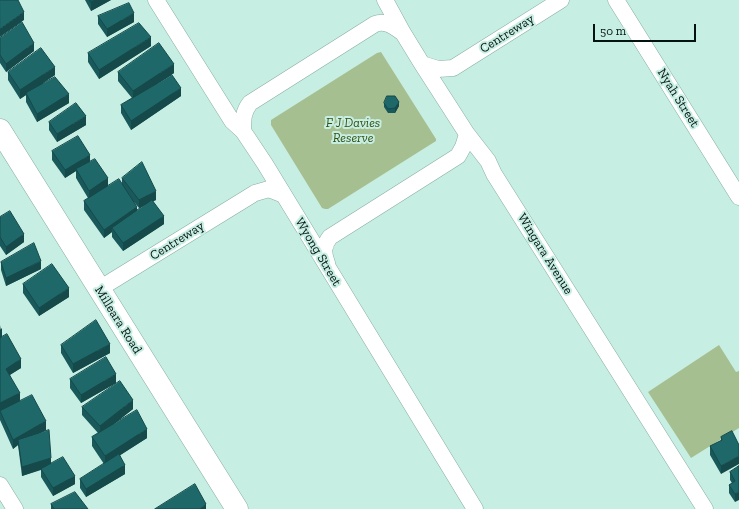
<!DOCTYPE html>
<html>
<head>
<meta charset="utf-8">
<style>
	body { margin:0 }
	#map { position:relative; width:739px; height:509px; overflow:hidden; background:#c7eee2; font-family:"Zilla Slab",serif }
	canvas { display:block }
	.scale { position:absolute; left:593px; top:24px; width:103px; height:18px; box-sizing:border-box; border:2px solid #051310; border-top:0; padding-left:5px; font-size:12px; line-height:14px; white-space:nowrap; color:#051310; -webkit-text-stroke:3px #c7eee2; paint-order:stroke }
</style>
</head>
<body>
<div id="map">
<canvas width="739" height="509"></canvas>
<div class="scale">50 m</div>
</div>
<script>
const ctx = document.querySelector('canvas').getContext('2d');
ctx.lineJoin = 'round';
function fillPath(path, color) { ctx.fillStyle = color; ctx.fill(path, 'evenodd'); }
function trace(path, color, width, dash) { ctx.strokeStyle = color; ctx.lineWidth = width; ctx.lineCap = dash ? 'butt' : 'round'; ctx.setLineDash(dash || []); ctx.stroke(path); }
function drawText(font, color, halo, rows, align = 'center') {
  ctx.font = font + ' "Zilla Slab",serif'; ctx.lineWidth = 4; ctx.setLineDash([]); ctx.textBaseline = 'middle'; ctx.strokeStyle = halo; ctx.fillStyle = color; for (const [text, x, y, turn = 0] of rows) {
    ctx.save(); ctx.translate(x, y); ctx.rotate((+turn || 0) * Math.PI / 180); ctx.textAlign = isNaN(turn) ? turn : align; if (halo) ctx.strokeText(text, 0, 0); ctx.fillText(text, 0, 0); ctx.restore();
  }
}
fillPath(new Path2D(`
	M381 52 436 139V141L328 209H325L322 208 271 125V120L377 53Z
	M719 345 736 372 739 371V428L691 458 648 392Z`), '#a6bf90');
const minor = new Path2D(`
	M156 0 232 121 243 131 265 164 475 509
	M385 0 403 33 422 64 467 134 488 161 494 174 705 509
	M616 0 739 197
	M422 64 438 69 453 68 561 0
	M243 131C243 120 243 112 250 103L375 24C386 20 394 27 403 33
	M327 263C323 253 323 246 330 237L458 156 463 147 467 134
	M99 289 255 193 269 189 284 195
	M0 485 15 509`);
const secondary = new Path2D(`
	M0 130 237 509`);
trace(minor, '#88aea3', 17);
trace(secondary, '#88aea3', 23);
trace(minor, '#fff', 16);
trace(secondary, '#fff', 22);
fillPath(new Path2D(`
	M85 0H111L91 11Z
	M98 16 134 22 107 37 98 24Z
	M0 38 34 51 6 72 0 63Z
	M151 46 99 79 88 62V53Z
	M8 72 55 75 43 83 69 103 37 122 26 102V95L20 99 8 80Z
	M118 72 174 73 157 84 181 96 131 130 121 113V105L132 98 118 81Z
	M384 103 399 106 395 113H388L384 107Z
	M49 122 86 125 57 142 49 130Z
	M52 151 90 162 108 186 122 185V178L156 200 153 201 164 224 123 251 112 237V232L104 238 84 210V201L88 198 76 178V171L65 178 52 160ZM134 202 139 208 146 205 137 211Z
	M0 217 24 242 6 255 0 246Z
	M1 262 41 269 6 286 1 270Z
	M23 284 69 297 39 316 23 293Z
	M0 325 2 337 21 368 10 375 20 401 46 430 38 434 51 463 75 484 53 496 41 477V470L22 476 18 445 13 449 0 420Z
	M61 345 110 353 73 373 61 353Z
	M70 379 116 383 81 403 70 388Z
	M82 407 133 409 114 424 147 438 120 455 125 474 86 497 80 488V479L104 464 92 446V437L98 433 82 415Z
	M732 431 721 474 710 455V446L721 441V437Z
	M739 466 735 502 729 493V485L732 483 730 480V472Z
	M51 504 88 509H51Z`), '#1a595b');
fillPath(new Path2D(`
	M96 0H111L91 11V2Z
	M24 12V20L0 37V29Z
	M134 13V22L107 37V29Z
	M151 37V46L99 79V70Z
	M34 43V51L6 72V64Z
	M174 64V73L133 100V91Z
	M55 67V75L26 94V93V95L20 99V90Z
	M181 88V96L131 130V121Z
	M69 94V103L37 122V114Z
	M399 102V106L395 113V108Z
	M86 116V125L57 142V134Z
	M90 155V163L76 169V171L65 178V170Z
	M108 178V187L89 199V191Z
	M156 191V200L139 208V200Z
	M137 207V215L112 228V232L104 238V230Z
	M164 216V224L123 251V243Z
	M24 234V242L6 255V247Z
	M41 261V269L6 286V278Z
	M69 288V297L39 316V308Z
	M2 328V337L0 338V330Z
	M110 344V353L73 373V364Z
	M21 359V368L6 377V369Z
	M116 374V383L81 403V395Z
	M20 393V401L0 411V403Z
	M133 400V409L100 435V426Z
	M46 421V430L19 445 18 440V445L13 449V440Z
	M147 429V438L105 465V456Z
	M739 456V464L721 474V466Z
	M51 458V466L22 476V467Z
	M125 465V474L86 497V489Z
	M75 476V484L53 496V488Z
	M739 492V500L735 502V494Z
	M206 504V509H200Z`), '#15494a');
const building = new Path2D(`
	M0 0H18L24 12 0 29Z
	M90 0H96L91 2Z
	M129 3 134 13 107 29 98 16Z
	M22 22 34 43 6 64 0 55V38Z
	M139 23 151 37 99 70 88 53Z
	M159 43 174 64 133 91 118 72Z
	M41 48 55 67 20 90 8 72Z
	M172 75 181 88 131 121 121 105Z
	M55 77 69 94 37 114 26 93Z
	M387 96H395L399 102 395 108 388 109 384 103Z
	M76 103 86 116 57 134 49 122Z
	M78 136 90 155 65 170 52 151Z
	M95 159 108 178 89 191 76 169Z
	M142 162 156 191 139 200 122 178Z
	M119 179 137 207 104 230 84 201Z
	M152 200 164 216 123 243 112 228Z
	M10 211 24 234 6 247 0 237V217Z
	M34 243 41 261 6 278 1 262Z
	M52 264 69 288 39 308 23 284Z
	M96 320 110 344 73 364 61 345Z
	M7 334 21 359 6 369 20 393 0 403V338Z
	M106 357 116 374 81 395 70 379Z
	M120 381 133 400 100 426 82 407Z
	M32 395 46 421 13 440 0 411Z
	M137 410 147 429 105 456 92 437Z
	M49 430 51 458 22 467 18 440Z
	M732 431 739 445V456L721 466 710 446 722 440 721 437Z
	M119 454 125 465 86 489 80 479Z
	M63 457 75 476 53 488 41 469Z
	M739 466V492L735 494 729 485 735 481 730 472Z
	M195 484 206 504 200 509H155Z
	M75 492 88 509H54L51 504Z`);
fillPath(building, '#1e686a');
trace(building, '#15494a', 1);
drawText('13px', '#051310', '#c7eee2', [
	["Centreway",507,34,-32],
	["Nyah Street",678,98,58],
	["Centreway",177,241,-32],
	["Wyong Street",318,252,59],
	["Wingara Avenue",545,254,58],
	["Milleara Road",118,320,58]
]);
drawText('italic 13px', '#345011', '#c7eee2', [
	["F J Davies",353,123],
	["Reserve",353,138]
]);
</script>
</body>
</html>
